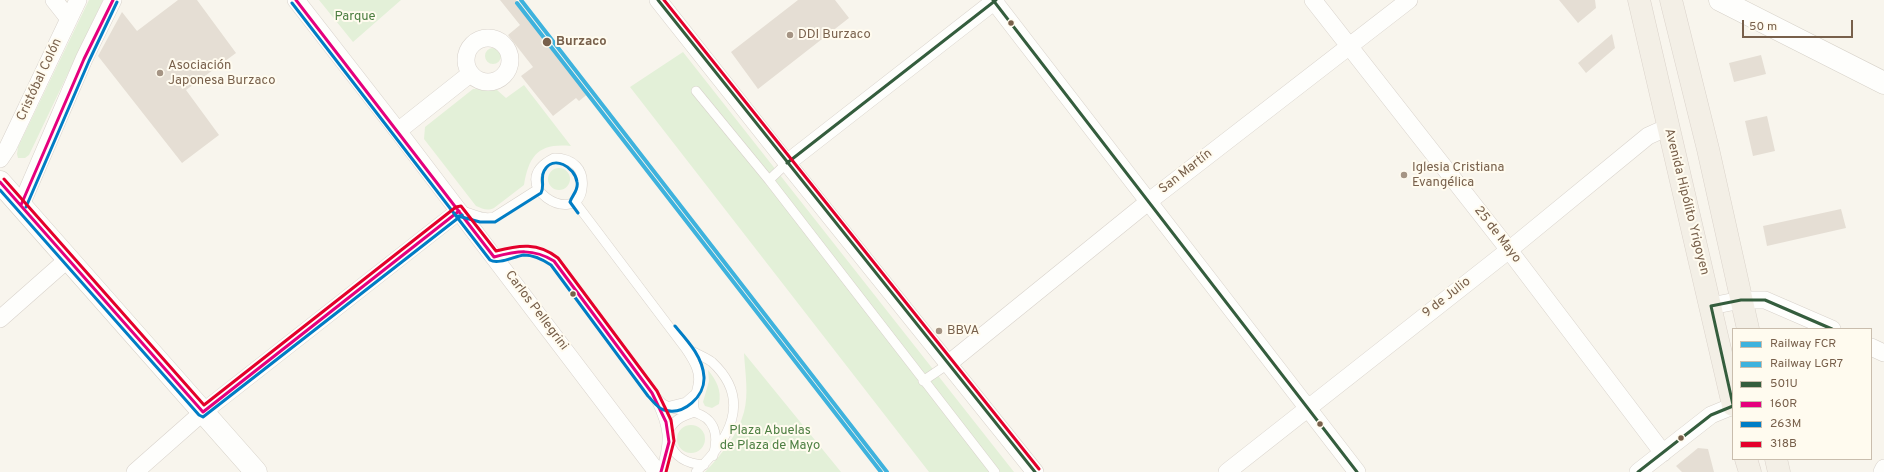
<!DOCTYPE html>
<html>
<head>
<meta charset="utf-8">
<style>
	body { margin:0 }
	#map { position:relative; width:1884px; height:472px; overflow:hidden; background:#f8f5ed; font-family:Overpass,sans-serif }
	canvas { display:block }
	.legend { position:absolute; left:1732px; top:328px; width:140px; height:132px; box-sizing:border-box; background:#fffbef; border:1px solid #c9bdad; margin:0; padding:5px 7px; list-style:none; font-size:12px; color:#78604b }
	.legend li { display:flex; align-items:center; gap:8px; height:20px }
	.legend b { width:20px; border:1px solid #c9bdad }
	.scale { position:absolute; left:1742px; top:20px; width:111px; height:18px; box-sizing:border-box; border:2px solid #78604b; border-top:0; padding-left:5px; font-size:12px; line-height:14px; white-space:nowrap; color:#78604b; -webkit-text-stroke:3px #fffbef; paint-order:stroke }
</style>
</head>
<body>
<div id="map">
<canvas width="1884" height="472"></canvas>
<ul class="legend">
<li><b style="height:5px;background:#3eb2dd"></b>Railway FCR</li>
<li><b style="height:5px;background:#3eb2dd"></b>Railway LGR7</li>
<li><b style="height:5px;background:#345d3d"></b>501U</li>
<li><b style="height:5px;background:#e5007d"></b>160R</li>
<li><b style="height:5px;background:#007dc5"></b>263M</li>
<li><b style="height:5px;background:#e4002b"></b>318B</li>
</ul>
<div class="scale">50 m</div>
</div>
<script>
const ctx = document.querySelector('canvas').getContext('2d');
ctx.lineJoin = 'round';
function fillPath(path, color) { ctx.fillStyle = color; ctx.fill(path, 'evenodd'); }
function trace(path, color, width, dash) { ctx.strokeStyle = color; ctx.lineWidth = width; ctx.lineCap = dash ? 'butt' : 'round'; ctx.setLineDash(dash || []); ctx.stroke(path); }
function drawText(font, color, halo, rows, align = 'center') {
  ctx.font = font + ' Overpass,sans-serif'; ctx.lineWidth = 4; ctx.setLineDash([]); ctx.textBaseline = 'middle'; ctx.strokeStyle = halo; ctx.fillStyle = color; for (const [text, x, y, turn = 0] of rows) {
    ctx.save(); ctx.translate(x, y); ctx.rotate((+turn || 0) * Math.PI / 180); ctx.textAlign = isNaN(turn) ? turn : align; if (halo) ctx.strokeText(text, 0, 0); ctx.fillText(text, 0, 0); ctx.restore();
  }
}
fillPath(new Path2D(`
	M89 0H103L29 155 25 158H18L17 154 18 147Z
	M319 0H401L353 42Z
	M485 56a8 8 0 1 1 16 0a8 8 0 1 1-16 0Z
	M683 52 1014 472H929L630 87Z
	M524 85 571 146C539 143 529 155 524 185L494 208C487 211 483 209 476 206L424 139 425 127 473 89 497 90 506 98Z
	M548 179a11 11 0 1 1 22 0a11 11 0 1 1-22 0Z
	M744 353 841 472H705C721 455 738 435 744 412 749 394 745 372 744 353Z
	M708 370C716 380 722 390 719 404L712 408 705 406 703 402 709 381Z
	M677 439a14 14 0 1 1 28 0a14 14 0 1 1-28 0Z`), '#e3f0d8');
fillPath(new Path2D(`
	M178 0H197L236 53 186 90 219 135 182 163 98 56 122 12 137 31Z
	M500 0H516L589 93 579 101 576 98 553 116 521 76 533 67 508 35 520 25Z
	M798 0H835L849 18 758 89 731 52Z
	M1559 0H1595L1596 8 1578 23Z
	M1612 34 1615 48 1586 73 1578 63Z
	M1761 55 1766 74 1734 82 1729 63Z
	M1767 116 1775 151 1753 156 1745 121Z
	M1841 209 1846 228 1767 246 1763 226Z
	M1698 448 1708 449 1714 472H1682L1676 466Z`), '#e5ded4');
const lane = new Path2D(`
	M696 91 769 180 995 472
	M554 158C573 158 585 169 582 189 577 228 502 184 554 158Z
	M769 180 787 163
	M575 202 686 349C693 360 701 371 698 385 696 398 691 398 695 412
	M461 211C473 213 481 220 494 217L538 189
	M494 257C519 250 532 245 554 261L652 393C656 396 659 401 663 404 672 410 683 410 693 412 716 418 719 436 713 456
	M687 349C695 353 705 357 712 362 753 400 729 440 696 472
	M923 381 948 364
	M656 400C670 430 670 440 661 472
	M670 406 686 402 694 395
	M667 433C674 421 679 417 692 413
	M669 442C675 458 687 464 704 465`);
const street = new Path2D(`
	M54 0 69 19
	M296 0 398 131 657 472
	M658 0 787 163 1035 472
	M993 0 1357 472
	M1313 0 1509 250 1663 453
	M466 60a22 22 0 1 1 44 0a22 22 0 1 1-44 0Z
	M398 131 470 74
	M0 159 8 147 78 0
	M787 163 996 0
	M21 205 84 59 113 0
	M1711 306 1741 300H1765L1832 329
	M0 319 68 259
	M1871 347 1884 353
	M948 364 1148 202 1409 0
	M135 472 203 412 459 211
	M1227 472 1509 250 1648 136 1668 127
	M1638 472 1711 415 1733 406
	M1882 472 1884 468`);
const secondary = new Path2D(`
	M1720 0 1884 83
	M0 182 256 472`);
const primary = new Path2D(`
	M1639 0 1733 405
	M1671 0 1708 149 1748 329
	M1746 459 1750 472
	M1776 459 1779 472`);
trace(lane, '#d8d2cb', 10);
trace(street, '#d8d2cb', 18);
trace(secondary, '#d6d1c8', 23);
trace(primary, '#dad2ca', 23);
trace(lane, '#fefefc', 9);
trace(street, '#fefefc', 17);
trace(secondary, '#fefefc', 22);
trace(primary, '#f3efe6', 22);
trace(new Path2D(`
	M658 0 1035 472
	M993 0 1357 472
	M787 163 996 0
	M1733 405 1711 306 1741 300H1765L1832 329
	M1638 472 1711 415 1733 406`), '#345d3d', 3);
trace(new Path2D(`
	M296 0 494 257
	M0 182 203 412 459 211
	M21 205 84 59 113 0
	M494 257C517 251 533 248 554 261L652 393 666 422 669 442 661 472`), '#e5007d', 3);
trace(new Path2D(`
	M292 3 490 260C498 265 515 256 524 255 534 255 542 259 551 265L648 396C653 401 657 408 664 410 684 416 705 396 704 377 703 357 687 340 675 326
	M0 190 199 415 203 417 462 215
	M26 207 89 61 117 2
	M458 216 480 222H495L541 193C545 186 540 178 544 171 553 154 575 167 577 182 579 190 572 195 570 202L578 213`), '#007dc5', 3);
trace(new Path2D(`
	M664 0 1039 469
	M4 179 204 405 456 207 461 206 496 251C519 245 538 242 558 258L657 391 671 420 674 441 666 472`), '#e4002b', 3);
trace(new Path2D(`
	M521 0 887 472`), '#3eb2dd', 4);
trace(new Path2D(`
	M517 3 881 472`), '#3eb2dd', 4);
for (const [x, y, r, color] of [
	[1011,23,3.5,"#78604b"],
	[790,35,4,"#a59484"],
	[547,42,5,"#78604b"],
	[160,73,4,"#a59484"],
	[1404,175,4,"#a59484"],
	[573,294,3.5,"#78604b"],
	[939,331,4,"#a59484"],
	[1320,424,3.5,"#78604b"],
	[1681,438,3.5,"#78604b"]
]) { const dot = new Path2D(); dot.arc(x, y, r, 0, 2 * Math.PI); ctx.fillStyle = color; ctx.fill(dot); trace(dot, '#fffbef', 1.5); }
drawText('13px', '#4d7f42', '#fffbef', [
	["Parque",355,17],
	["Plaza Abuelas",770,431],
	["de Plaza de Mayo",770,446]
]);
drawText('13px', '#78604b', '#fffbef', [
	["DDI Burzaco",798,35],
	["Asociación",168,66],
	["Japonesa Burzaco",168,81],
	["Iglesia Cristiana",1412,168],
	["Evangélica",1412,183],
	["BBVA",947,331]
], 'left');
drawText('bold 13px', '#78604b', '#fffbef', [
	["Burzaco",556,42]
], 'left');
drawText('13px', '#78604b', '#fffbef', [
	["Cristóbal Colón",40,80,-65],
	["San Martín",1186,172,-38],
	["Avenida Hipólito Yrigoyen",1686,202,76],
	["25 de Mayo",1497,235,52],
	["9 de Julio",1447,298,-38],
	["Carlos Pellegrini",536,311,53]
]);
</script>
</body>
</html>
